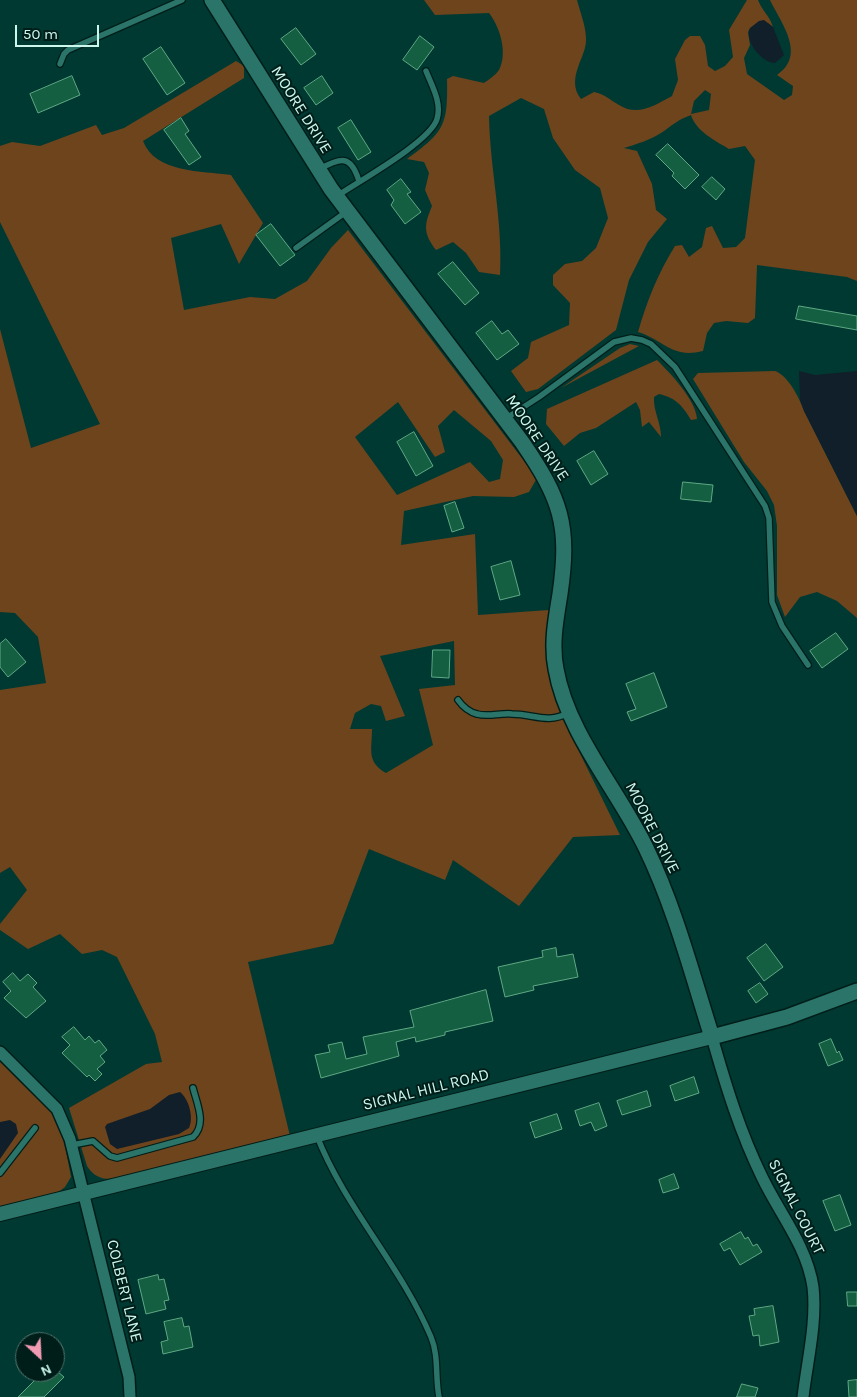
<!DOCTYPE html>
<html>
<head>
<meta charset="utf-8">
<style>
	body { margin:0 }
	#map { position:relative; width:857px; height:1397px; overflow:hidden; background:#003932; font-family:Karla,sans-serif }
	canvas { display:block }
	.north { position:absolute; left:15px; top:1332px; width:50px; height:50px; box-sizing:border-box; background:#001e19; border:1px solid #51756e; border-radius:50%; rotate:155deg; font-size:14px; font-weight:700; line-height:20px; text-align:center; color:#cbf7ed }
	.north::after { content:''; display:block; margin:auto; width:18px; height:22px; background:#f19ab3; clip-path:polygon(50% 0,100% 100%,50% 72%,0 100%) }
	.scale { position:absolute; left:15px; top:25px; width:84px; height:22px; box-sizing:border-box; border:2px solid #cbf7ed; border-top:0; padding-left:6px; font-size:15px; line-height:18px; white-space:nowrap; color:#cbf7ed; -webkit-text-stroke:4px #001e19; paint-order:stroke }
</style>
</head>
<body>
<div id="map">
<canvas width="857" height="1397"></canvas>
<div class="north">N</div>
<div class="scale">50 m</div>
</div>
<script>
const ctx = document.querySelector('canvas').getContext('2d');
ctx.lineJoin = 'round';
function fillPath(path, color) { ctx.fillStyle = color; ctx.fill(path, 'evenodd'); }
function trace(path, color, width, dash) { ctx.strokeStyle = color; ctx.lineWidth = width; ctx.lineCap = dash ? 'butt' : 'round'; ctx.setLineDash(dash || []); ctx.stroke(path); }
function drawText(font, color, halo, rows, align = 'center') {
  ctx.font = font + ' Karla,sans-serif'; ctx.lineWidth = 4; ctx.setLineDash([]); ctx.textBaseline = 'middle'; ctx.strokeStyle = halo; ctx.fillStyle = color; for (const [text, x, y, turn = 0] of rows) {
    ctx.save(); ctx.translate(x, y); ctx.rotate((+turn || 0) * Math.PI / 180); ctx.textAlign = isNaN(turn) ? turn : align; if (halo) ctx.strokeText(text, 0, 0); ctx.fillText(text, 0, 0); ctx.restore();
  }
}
fillPath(new Path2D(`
	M424 0H577C580 12 586 26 586 39 587 57 565 78 581 99L594 92C605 94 610 100 619 105 638 117 655 105 672 96L678 80 675 59 685 40 690 36H700L705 45 708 66 715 71 725 66 733 57 729 30 747 0H758C762 11 770 16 773 27L768 23 750 28 748 32 750 45 744 58 747 74 784 100 792 95 793 86 777 75C807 55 781 23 770 0H857V281L847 277 757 265 755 318 748 323 726 321 714 323 707 333 703 351C672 359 664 340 638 332 647 301 658 273 675 246L682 245 689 257 702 247 706 228 712 226 723 248 736 247 745 238 755 160 745 146 729 149C714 140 696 131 691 115 677 120 673 125 661 133 650 140 637 144 624 148L637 151 652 184 656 210 667 219 648 242 629 280 616 330 538 389 526 392 511 371 528 358 531 342 569 325 570 303 553 285V275L565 264 582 261 596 248 608 218 600 188 575 170 553 138 544 109 521 98 489 116C490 170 503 221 500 275L479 272 466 253 453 242 436 250C423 233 424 225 432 206L425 190 429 173 424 162 407 159C444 132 448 126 447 79L453 76 484 83C488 80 496 75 499 70 508 53 500 27 489 13L435 15ZM705 90 711 94 709 110 691 114 694 101Z
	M236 61 244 66V78L143 141C155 173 202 171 231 175L263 223 239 264 221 224 171 238 184 310 250 297 275 299 307 281 331 248 348 230 537 478 529 492 514 497 473 496 404 511 401 545 475 534 478 615 549 610 546 660 550 682 571 735 620 835 573 837 519 906 453 860 445 880 369 849 333 944 248 962 290 1136 124 1177C107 1180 97 1181 87 1166L69 1108 146 1064 162 1062 155 1034 117 957 102 950 82 954 60 934 28 949 0 930V924L27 890 10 867 0 873V690L46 683 38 637 15 613 0 612V329L31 448 100 424 0 222V146L12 142 40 146 96 125 102 135 124 128ZM398 402 435 457 445 452 438 426 454 410 491 441 503 460 500 479 489 482 470 462 397 495 355 437ZM454 641 455 685 419 689 433 745 386 773C366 762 372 749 372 729H350L355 713 371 704 381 706 386 721 405 716 380 656Z
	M630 344 639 346 561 388 620 348Z
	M657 360C670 373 696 400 697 419L691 420C682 405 676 398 659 394L654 397C653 411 661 422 661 437L649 422 642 427 640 410 636 402 596 428 580 433 564 446 546 424 547 409Z
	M775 371C788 375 800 399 804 411L857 516V618L837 601 817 592 800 597 785 617 777 595V526L774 505 767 491 744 462 693 379 698 373Z
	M0 1060 52 1111 63 1135 71 1177 65 1187 57 1193 0 1208Z`), '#6e441c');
fillPath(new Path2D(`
	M764 20 773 27 784 55 775 63C762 63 744 41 750 28L759 21Z
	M799 371 815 375 857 371V516L804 411 800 400Z
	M180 1092C189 1099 194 1118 189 1128L179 1134 117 1149 110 1144 105 1127 107 1124 150 1109 169 1095Z
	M10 1120 16 1124 18 1133 0 1159V1122Z`), '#101f29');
const building = new Path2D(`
	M296 28 316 54 301 65 281 39Z
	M420 36 434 47 417 70 403 60Z
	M161 47 185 83 167 95 143 59Z
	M72 76 80 95 38 113 30 94Z
	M322 76 333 93 316 105 304 88Z
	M181 118 189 131 185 134 201 157 189 165 164 130Z
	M351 120 371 152 358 160 338 128Z
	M668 144 699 175 685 189 672 176 674 173 656 155Z
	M712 177 725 189 716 200 702 187Z
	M401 179 411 192 407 194 421 212 405 224 391 205 394 200 387 190Z
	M271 224 295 255 280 266 256 235Z
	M453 262 479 293 465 305 438 274Z
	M799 306 857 316V330L796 319Z
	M492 321 502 334 508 330 519 344 497 360 476 333Z
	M414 432 433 466 416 476 397 442Z
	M594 451 608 474 591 485 577 461Z
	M683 482 713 485 711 502 681 499Z
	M455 502 464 528 452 532 444 506Z
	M511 561 520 595 500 600 491 567Z
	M836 633 848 649 822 668 810 651Z
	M6 639 26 662 8 677 0 667V644Z
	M433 650H450L449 678 432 677Z
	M654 673 667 707 631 721 627 712 636 709 626 684Z
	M766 944 783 967 764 981 747 958Z
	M556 948 557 957 573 954 578 977 533 986 534 990 505 997 498 967 543 957 542 951Z
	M13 973 20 981 28 974 37 983 33 987 46 1001 26 1018 4 998 11 991 3 982Z
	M760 983 768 994 756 1003 748 991Z
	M486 990 493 1021 445 1032V1035L416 1042 415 1037 396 1042 399 1056 321 1078 315 1055 330 1052 328 1045 342 1042 346 1059 367 1054 363 1037 414 1027 410 1011Z
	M74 1027 85 1040 89 1036 95 1043 99 1040 107 1050 100 1056 105 1062 97 1069 102 1074 95 1081 89 1075 87 1077 62 1053 70 1045 62 1037Z
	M831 1039 837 1053 839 1051 843 1060 828 1066 819 1044Z
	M694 1077 699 1093 675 1101 670 1086Z
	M647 1091 651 1106 622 1115 617 1101Z
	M599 1103 607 1126 595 1131 591 1122 580 1126 575 1111Z
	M557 1114 562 1129 535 1138 530 1123Z
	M674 1174 679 1188 663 1193 659 1180Z
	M840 1195 851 1225 835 1231 823 1201Z
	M741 1232 745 1239 748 1237 753 1246 757 1244 762 1252 740 1265 730 1248 724 1251 720 1244Z
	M158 1275 159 1280 164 1279 169 1300 164 1301 166 1309 146 1314 138 1280Z
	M847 1292H857V1306H848Z
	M773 1306 779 1342 760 1346 759 1335 753 1336 749 1316 755 1315 754 1309Z
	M182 1318 184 1327 189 1326 193 1347 163 1354 161 1342 168 1340 164 1322Z
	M25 1372H58L64 1377 44 1397H18L34 1381Z
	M857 1380V1397H849L848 1381Z
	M742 1384 758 1388 755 1397H737Z`);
fillPath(building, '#145f41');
trace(building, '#5ea984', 1);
const service = new Path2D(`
	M60 64 64 54 68 50 182 0
	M320 169C341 157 351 155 359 181
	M337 196C359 181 430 142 437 119 442 103 432 86 426 71
	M296 248 346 212
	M505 419 539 397 614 342 631 338 642 340 651 344 675 367 765 506 769 518 772 602 782 626 808 665
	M458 700C463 707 469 712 477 714 487 717 500 713 512 714 533 714 548 724 568 713
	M317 1136C344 1206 401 1266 431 1337 439 1356 435 1377 439 1397
	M72 1145 93 1141 110 1156 117 1158 193 1137C207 1124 197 1104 193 1088
	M0 1173 35 1128`);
const minor = new Path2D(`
	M712 1037C726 1086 740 1132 762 1177 779 1213 807 1246 813 1287 817 1323 807 1362 803 1397
	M0 1052 57 1109 70 1139 129 1377 130 1397`);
const tertiary = new Path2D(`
	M0 1214 712 1037`);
const secondary = new Path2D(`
	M212 0 331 189 522 442C561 499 570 525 560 594 556 619 551 644 556 669 567 733 618 790 646 848 675 908 692 974 712 1037L787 1017 857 991`);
trace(service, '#001e19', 8);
trace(minor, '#001e19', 14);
trace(tertiary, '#001e19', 16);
trace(secondary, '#001e19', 18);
trace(service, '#2a7469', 5.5);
trace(minor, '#2a7469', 11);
trace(tertiary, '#2a7469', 14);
trace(secondary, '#2a7469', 15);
drawText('16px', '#cbf7ed', '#001e19', [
	["MOORE DRIVE",301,110,58],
	["MOORE DRIVE",537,438,56],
	["MOORE DRIVE",652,828,63],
	["SIGNAL HILL ROAD",426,1090,-14],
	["SIGNAL COURT",796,1207,63],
	["COLBERT LANE",124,1291,76]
]);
</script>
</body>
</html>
